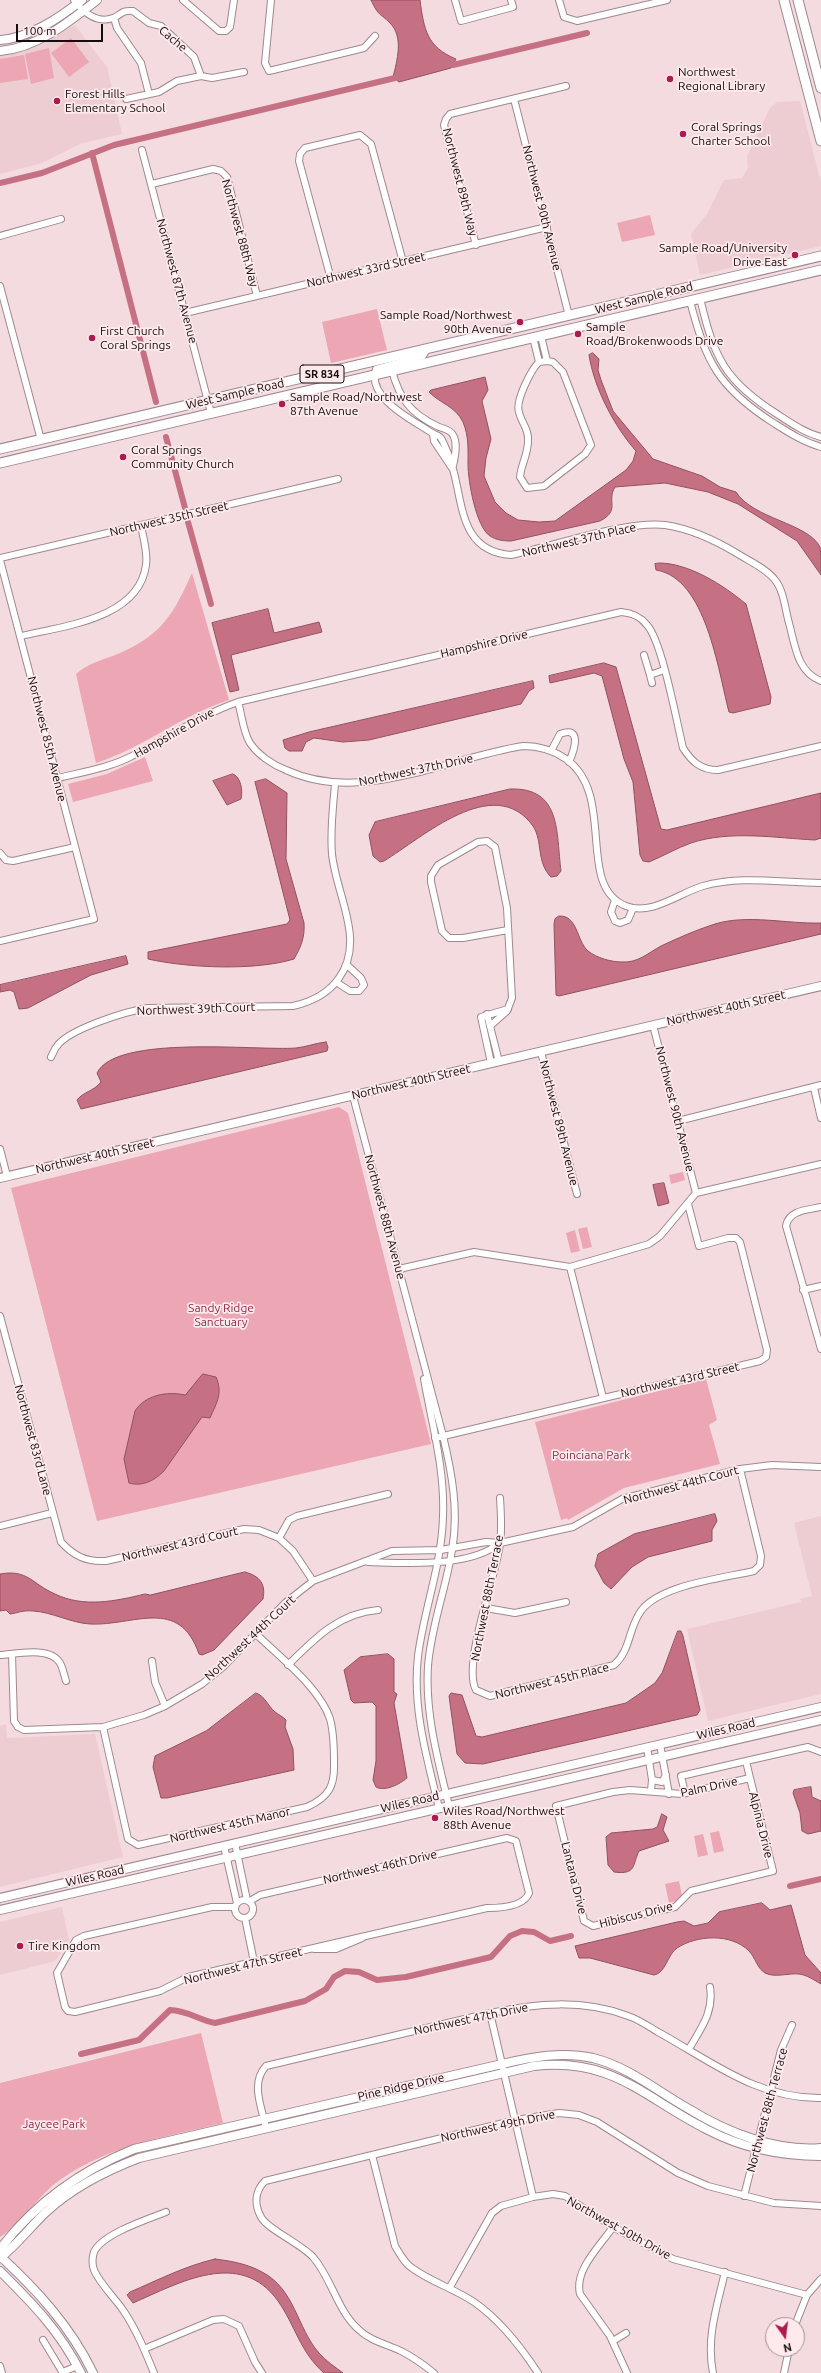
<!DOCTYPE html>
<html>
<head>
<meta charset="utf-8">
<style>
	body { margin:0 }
	#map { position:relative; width:821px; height:2373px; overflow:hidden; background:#f4dbdf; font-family:Ubuntu,sans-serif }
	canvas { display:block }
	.north { position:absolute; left:765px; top:2317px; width:40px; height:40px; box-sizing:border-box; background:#feeaed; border:1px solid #a09193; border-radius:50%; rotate:166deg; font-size:11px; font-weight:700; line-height:16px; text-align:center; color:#140c0d }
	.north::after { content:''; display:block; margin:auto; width:14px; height:18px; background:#ac1b50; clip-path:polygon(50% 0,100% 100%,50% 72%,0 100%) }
	.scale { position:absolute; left:16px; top:24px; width:87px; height:18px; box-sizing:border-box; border:2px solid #140c0d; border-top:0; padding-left:5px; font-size:12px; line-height:14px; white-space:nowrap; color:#140c0d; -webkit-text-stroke:3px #feeaed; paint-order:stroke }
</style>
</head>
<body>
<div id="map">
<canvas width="821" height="2373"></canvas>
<div class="north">N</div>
<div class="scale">100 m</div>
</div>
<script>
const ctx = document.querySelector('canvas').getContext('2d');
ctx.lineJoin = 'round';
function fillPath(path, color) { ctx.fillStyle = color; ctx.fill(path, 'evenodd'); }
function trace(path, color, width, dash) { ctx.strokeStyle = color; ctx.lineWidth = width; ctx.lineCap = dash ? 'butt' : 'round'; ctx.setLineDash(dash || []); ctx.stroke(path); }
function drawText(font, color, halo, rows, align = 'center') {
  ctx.font = font + ' Ubuntu,sans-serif'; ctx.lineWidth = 3.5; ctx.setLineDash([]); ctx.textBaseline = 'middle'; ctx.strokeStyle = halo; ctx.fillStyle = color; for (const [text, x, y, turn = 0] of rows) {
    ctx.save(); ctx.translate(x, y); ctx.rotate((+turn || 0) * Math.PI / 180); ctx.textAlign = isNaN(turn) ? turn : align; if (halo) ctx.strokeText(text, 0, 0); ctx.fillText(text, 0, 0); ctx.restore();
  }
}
fillPath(new Path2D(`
	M75 25 107 67 122 134 82 143 42 163 0 174V55L24 51 41 45Z
	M800 101 821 182V246L700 275 691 234 707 214 724 180 742 178 748 168 747 156 770 108 777 102Z
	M821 1516V1694L708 1721 687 1629 801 1602 800 1599 812 1596 794 1523Z
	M6 1724 7 1738 95 1734 123 1857 0 1887V1726Z
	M62 1907 69 1940 56 1960 52 1962 0 1975V1922Z`), '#edcdd2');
fillPath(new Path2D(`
	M71 38 89 62 69 77 51 53Z
	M49 48 54 78 31 84 25 54Z
	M24 55 28 79 0 83V59Z
	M650 215 655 235 622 242 617 223Z
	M377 309 387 350 331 363 322 322Z
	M192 573 229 700C182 715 143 748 96 763L76 674C89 662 104 660 120 653 162 635 174 613 192 573Z
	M145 757 153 781 73 802 68 784 107 774Z
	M339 1107 348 1113 431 1444 97 1521 11 1188Z
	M683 1172 685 1180 671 1184 669 1175Z
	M587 1227 592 1247 583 1249 578 1229Z
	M575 1230 580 1251 571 1253 566 1233Z
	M706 1379 717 1420 709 1425 720 1464 624 1488 568 1520 567 1518 561 1520 535 1422Z
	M719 1831 724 1851 714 1853 710 1833Z
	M703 1834 708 1855 698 1857 694 1836Z
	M679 1881 682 1896 676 1901 669 1903 665 1884Z
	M201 2033 223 2123C165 2137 100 2147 52 2186 35 2201 19 2226 0 2237V2083Z`), '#eca6b4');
const water = new Path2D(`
	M371 0H420C424 30 427 47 456 59L451 68 399 82 393 77C397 61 404 37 390 23 379 12 379 17 371 0Z
	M593 353 599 359 598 370 601 380 613 411 653 459 702 476 720 487 736 492C753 519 808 523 820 547 821 553 821 567 821 575L797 541 738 504 708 492 665 483 615 487C606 502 621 510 600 521L511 541C503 541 496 540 490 536 476 527 468 481 468 464 468 449 469 437 463 422 455 406 441 404 429 392L431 390 485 377 488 390 482 401 491 439 486 458 484 476 495 502 506 513 518 520 539 522 555 521 626 470 633 461 636 451C614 426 594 388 589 355Z
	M659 563C689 563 723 585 746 604L771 697 770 704 733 713 729 712C718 670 706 578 656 570L655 564Z
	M268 609 274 633 319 622 322 632 231 655 239 690 230 692 212 623Z
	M604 663 616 667 661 829 667 830 821 793V838L815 840C776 838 730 830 691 843 677 848 663 856 649 862L643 861 640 855 633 782 624 759 602 676 594 673 550 683 549 676Z
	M533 681 534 688 529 691 521 704 369 740 343 742 314 738 306 742 302 751H289L285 748 283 740 309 732Z
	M233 774C241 777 243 791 241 799L227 805 213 781Z
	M266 779 287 793 286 859 304 923C305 937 301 947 294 959 255 971 188 968 148 959V952L287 924 290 920 255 782Z
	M510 789C562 787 556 833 561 871L557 876 551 877C536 862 543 841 533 826 494 772 422 838 384 861L380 862 373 856 369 835 375 822Z
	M559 916C578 915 576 940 588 951 597 958 611 962 622 962 638 963 648 953 661 946 678 938 696 930 715 924 748 914 786 924 821 923V934L559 996 556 995 554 924 555 919Z
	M126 956 128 964 91 975 28 1008 19 1009 14 992 10 990 0 992V985Z
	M326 1042 328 1047 327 1051 81 1109 77 1100C83 1092 94 1091 101 1082L97 1073C116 1034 257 1051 296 1048 306 1047 316 1043 326 1042Z
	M664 1183 669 1203 658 1206 653 1185Z
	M203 1374 216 1377C223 1393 217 1402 210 1418L202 1417 164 1471C155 1480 143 1487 129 1483L124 1459 135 1411C145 1395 167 1391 185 1395Z
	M715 1514 717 1521 712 1530V1541L648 1557 632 1567 611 1589 604 1583 595 1566 598 1554 634 1534Z
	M245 1572C260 1576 266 1584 263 1599L214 1650 202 1655 199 1654C179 1596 134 1626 90 1624 71 1623 52 1612 33 1611 22 1610 18 1613 10 1614L6 1610 0 1611V1574C28 1569 32 1584 55 1594 84 1608 116 1601 145 1594L150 1595Z
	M678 1631H681L683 1636 700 1710 697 1715 483 1764 465 1763 457 1754 449 1696 451 1693 462 1695 476 1736 482 1737 626 1703 655 1683 662 1673Z
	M388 1654 394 1659V1692L397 1694 394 1703 407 1778C400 1784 385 1792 376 1787L373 1780 376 1761V1706L372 1702 354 1703 351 1700 344 1670 360 1657Z
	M256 1693C265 1696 268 1706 275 1712 279 1715 282 1716 286 1720L285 1727 293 1749 294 1770 167 1798H161L153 1767 155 1756 206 1731Z
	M811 1787 812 1797 821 1801V1831L808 1834 802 1831 800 1813 793 1793 794 1790Z
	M662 1814 667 1817 663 1830 669 1841 639 1851C632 1865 637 1875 614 1872L608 1865 606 1837 611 1833 653 1829 657 1827Z
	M762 1903 770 1910 791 1905 805 1955 821 1973V1984C814 1980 807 1975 799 1974 788 1973 775 1978 765 1973 757 1968 755 1957 749 1951 731 1933 697 1935 677 1948 667 1955 666 1973 654 1975L590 1958H579L575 1946 677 1922 684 1921 694 1926 708 1923 719 1912Z
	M215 2259C231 2261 248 2264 262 2272 295 2289 297 2328 319 2353 326 2361 335 2367 343 2373H324C300 2352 295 2325 278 2301 240 2248 179 2283 133 2303L127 2295 130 2292C158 2280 185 2266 215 2259Z`);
fillPath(water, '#c67084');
trace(water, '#915260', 1);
trace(new Path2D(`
	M453 65 587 33
	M92 153 156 402
	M0 183 42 173 114 145 395 78
	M166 437 185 508
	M188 522 211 604
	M790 1886 821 1879
	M81 2054 139 2040 170 2010C186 2010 199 2020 215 2023L305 2001 326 1989 334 1977 345 1971 359 1972 377 1980 406 1977 491 1957 510 1936 522 1931 534 1932 550 1941 571 1936`), '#c67084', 6);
const street = new Path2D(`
	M74 0C83 12 97 24 113 18 122 15 120 10 133 11L149 23 161 26 194 57 201 76
	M183 0 219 31H226L230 27 234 0
	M271 0 265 63 269 71 364 48 375 36
	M455 0 461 21 513 7 511 0
	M559 0 564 17 577 21 667 0
	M114 18 117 28 141 63 149 94
	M126 99 159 92 177 81 201 76 212 78 244 72
	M514 99 569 316
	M142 150 211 413
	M152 184 213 169 221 171 227 177 257 296
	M0 236 61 219
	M476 245 444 125 446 119 450 114 566 86
	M331 279 299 161 300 154 305 148 360 135 371 144 403 262
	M0 286 41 440
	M700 298C714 358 725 381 777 414 791 423 805 433 821 437
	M690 301C706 362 718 387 772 422 788 432 803 442 821 447
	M185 313 547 227
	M541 336 547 361
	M533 337 539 362
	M427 349 423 356 376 369C366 398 413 420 432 433 434 434 438 435 440 437 443 440 445 447 447 451 465 490 453 551 511 555 554 546 623 521 665 525 692 529 715 540 738 554 749 561 767 569 775 580 784 591 785 609 789 623 795 645 797 672 821 681
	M547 361 553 362 563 372 591 445 585 454 544 486 527 488 520 477C521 464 529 453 528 438 528 428 521 422 519 412 515 401 531 370 539 362Z
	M392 371C400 399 410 413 437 426 443 429 450 429 453 435 458 443 455 457 453 466
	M433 434 434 441 452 468
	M0 558 338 479
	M0 560 94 919 0 941
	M21 636C63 626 139 619 146 565 148 552 143 538 141 525
	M644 655 650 675 664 670
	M650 675 652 683
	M238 702C242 715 243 732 250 743 258 755 273 765 286 770 362 805 446 758 523 746 539 746 553 750 566 759 617 795 575 886 626 906 652 916 679 893 703 886 742 875 781 883 821 883
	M551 751 560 734C583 725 574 751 569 762
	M58 778C82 772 109 768 132 756 169 738 198 716 238 702L621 612C632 613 640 616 647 625 662 641 677 723 683 748 692 762 701 770 718 770L821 746
	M0 853 6 860 13 861 75 847
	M615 900 611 912 615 921 620 923 628 920 633 908
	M336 982 350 991H359L364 985 361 978 347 965
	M487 1014 499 1062
	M653 1025 696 1193
	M490 1026 507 1011 512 998 507 908 495 847 487 841 478 842 438 865 431 876V882L442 931 449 938H463L508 930
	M541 1052 577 1194
	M51 1057C53 1054 54 1049 57 1046 69 1029 127 1011 148 1008L293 1006C311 1002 328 994 339 978 366 940 336 895 332 854 330 831 333 807 335 784
	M491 1063 481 1017 508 1009
	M814 1088 821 1118
	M353 1096 443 1436C452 1473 459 1512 452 1550 446 1589 431 1626 428 1666 425 1714 438 1760 449 1806
	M678 1121 821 1085
	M0 1149 7 1176
	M821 1207C807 1210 789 1210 786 1226L821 1349
	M570 1267 603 1398
	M399 1269 474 1252 570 1267 649 1244 660 1236 696 1193 821 1164
	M803 1290 821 1286
	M0 1316 61 1542C74 1556 86 1562 106 1561L244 1529 259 1530 279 1538 289 1520 297 1516 388 1494
	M424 1379C432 1424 445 1470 443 1516 442 1564 424 1609 418 1656 412 1708 427 1758 439 1808
	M435 1438 760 1361 766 1357 767 1350 740 1242 736 1238H728L699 1246 688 1204
	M500 1498C501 1513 502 1529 500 1544 496 1576 462 1665 476 1690L490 1696 614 1665C630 1651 628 1632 639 1614 655 1585 724 1578 754 1571L760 1565 761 1556 740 1469
	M0 1526 52 1513
	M279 1538 293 1551 313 1581
	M368 1562C407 1563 469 1568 500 1543
	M486 1608 515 1613 566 1602
	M12 1654 14 1721 18 1727 24 1730 103 1727 144 1715 165 1706 202 1684 223 1667 285 1603 313 1581 392 1551 441 1550 486 1542 500 1543 573 1527 622 1499 740 1469 772 1465 821 1467
	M0 1655C16 1654 50 1646 60 1663 63 1668 64 1675 66 1681
	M152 1661 155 1682 165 1706
	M288 1665C315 1638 339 1613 378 1610
	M103 1727 128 1839 138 1845 307 1807C329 1797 335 1786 334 1762 334 1748 334 1733 330 1719 320 1688 279 1656 256 1634
	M660 1744 669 1794
	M647 1747 652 1780 651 1791
	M750 1778 773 1871 691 1891 675 1907 593 1926 584 1921 556 1806 613 1792 630 1790 682 1794 750 1778 746 1761 808 1747 821 1752
	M652 1780 662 1782 666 1775
	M685 1793 681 1776 746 1761
	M235 1843 247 1900
	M224 1846 237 1903
	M235 1909a9 9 0 1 1 18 0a9 9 0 1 1-18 0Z
	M235 1907H212L84 1936 76 1940 57 1973 65 2007 68 2011 75 2012 160 1991 188 1977 487 1908C500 1908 524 1907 529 1893L516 1841 507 1838 260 1895 250 1901
	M245 1918 254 1962
	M314 1949H336L362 1938
	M490 2013 533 2197
	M689 2049C701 2028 714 2012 710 1987
	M266 2128C262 2108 250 2083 266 2066L490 2013C536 2003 583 1999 628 2016 638 2019 648 2026 658 2032 711 2061 757 2099 821 2098
	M372 2155 395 2246C400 2254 404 2263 412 2268 431 2282 455 2289 474 2302 500 2320 521 2347 538 2373
	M744 2196 781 2050 792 2025
	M613 2227C600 2246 574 2270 580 2294L610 2336 627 2373
	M450 2287 492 2213 501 2206 533 2197 553 2194 565 2196 613 2227 673 2259 807 2295
	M795 2325 807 2295 821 2279
	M43 2340 63 2373
	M613 2341 626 2333
	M144 2349 213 2320 224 2319 239 2326 255 2362 262 2373
	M0 2366 2 2373
	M63 2372 77 2366
	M154 2373C145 2351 136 2329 123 2310 114 2297 100 2284 94 2270 92 2264 92 2258 94 2252 102 2234 148 2219 166 2212
	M434 2373C424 2365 413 2357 401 2351 386 2344 370 2341 358 2329 337 2310 332 2279 313 2257 300 2243 267 2229 261 2217 254 2204 255 2191 265 2181L516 2120 559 2113 579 2115 597 2122 678 2173 708 2186 774 2203 821 2206
	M713 2373C706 2338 717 2306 725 2272
	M784 2373 789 2349`);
const secondary = new Path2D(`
	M0 40C30 38 59 18 82 0
	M0 51C37 48 69 22 97 0
	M0 1178 821 986
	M0 1898 821 1707
	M0 1910 821 1720
	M0 2249C36 2202 80 2171 134 2149L502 2064C532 2057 562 2051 593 2058 629 2067 657 2091 689 2109 726 2132 776 2152 821 2148
	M0 2256C37 2290 71 2327 93 2373
	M0 2258C17 2245 30 2227 46 2212 73 2187 105 2171 139 2158L534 2066C612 2057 643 2097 706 2129 742 2148 781 2156 821 2156
	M0 2271C33 2304 59 2330 81 2373`);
const primary = new Path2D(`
	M784 0 821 141
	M798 0 821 88
	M0 449 821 256
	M0 463 821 270`);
trace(street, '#9f898d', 8);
trace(secondary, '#9f898d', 10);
trace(primary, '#9f898d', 11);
trace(street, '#fff', 6);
trace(secondary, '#fff', 8);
trace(primary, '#fff', 9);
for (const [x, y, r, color] of [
	[670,79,4,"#ac1b50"],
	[57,101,4,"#ac1b50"],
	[683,134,4,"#ac1b50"],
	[795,255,4,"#ac1b50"],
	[520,322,4,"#ac1b50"],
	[578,334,4,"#ac1b50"],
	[92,338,4,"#ac1b50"],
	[282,404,4,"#ac1b50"],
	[123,457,4,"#ac1b50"],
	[435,1818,4,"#ac1b50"],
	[20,1946,4,"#ac1b50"]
]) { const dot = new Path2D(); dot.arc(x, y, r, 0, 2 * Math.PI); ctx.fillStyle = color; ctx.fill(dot); trace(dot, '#feeaed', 1.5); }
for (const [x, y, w] of [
	[322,374,44]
]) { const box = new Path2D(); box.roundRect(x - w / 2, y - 9, w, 18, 3); ctx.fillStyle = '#feeaed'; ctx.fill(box); trace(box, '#140c0d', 1); }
drawText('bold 11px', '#140c0d', null, [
	["SR 834",322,374]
]);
drawText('12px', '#140c0d', '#feeaed', [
	["Cache",173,39,40],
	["Northwest 89th Way",460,182,76],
	["Northwest 90th Avenue",542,208,76],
	["Northwest 88th Way",240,233,75],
	["Northwest 33rd Street",366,270,-13],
	["Northwest 87th Avenue",177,281,75],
	["West Sample Road",644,298,-14],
	["West Sample Road",235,394,-13],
	["Northwest 35th Street",169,519,-13],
	["Northwest 37th Place",579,540,-13],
	["Hampshire Drive",484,644,-13],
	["Hampshire Drive",174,733,-29],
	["Northwest 85th Avenue",47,739,76],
	["Northwest 37th Drive",416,770,-12],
	["Northwest 40th Street",726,1008,-13],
	["Northwest 39th Court",196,1009,-2],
	["Northwest 40th Street",411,1082,-13],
	["Northwest 90th Avenue",675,1109,76],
	["Northwest 89th Avenue",559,1123,76],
	["Northwest 40th Street",95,1156,-13],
	["Northwest 88th Avenue",385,1217,75],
	["Northwest 43rd Street",680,1380,-13],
	["Northwest 83rd Lane",33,1440,75],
	["Northwest 44th Court",681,1485,-15],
	["Northwest 43rd Court",180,1544,-13],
	["Northwest 88th Terrace",487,1598,-79],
	["Northwest 44th Court",250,1638,-43],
	["Northwest 45th Place",552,1681,-14],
	["Wiles Road",726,1729,-13],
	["Palm Drive",709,1787,-12],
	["Wiles Road",410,1802,-13],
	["Northwest 45th Manor",230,1825,-13],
	["Alpinia Drive",761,1825,76],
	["Northwest 46th Drive",380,1867,-13],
	["Wiles Road",95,1876,-13],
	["Lantana Drive",574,1878,76],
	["Hibiscus Drive",636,1915,-14],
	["Northwest 47th Street",243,1966,-14],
	["Northwest 47th Drive",471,2019,-12],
	["Pine Ridge Drive",401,2087,-13],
	["Northwest 88th Terrace",767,2110,-75],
	["Northwest 49th Drive",498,2126,-12],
	["Northwest 50th Drive",619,2228,29]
]);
drawText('12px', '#140c0d', '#feeaed', [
	["Northwest",678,72],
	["Regional Library",678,86],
	["Forest Hills",65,94],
	["Elementary School",65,108],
	["Coral Springs",691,127],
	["Charter School",691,141],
	["Sample Road/University",787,248,"right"],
	["Drive East",787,262,"right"],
	["Sample Road/Northwest",512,315,"right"],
	["90th Avenue",512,329,"right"],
	["Sample",586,327],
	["Road/Brokenwoods Drive",586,341],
	["First Church",100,331],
	["Coral Springs",100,345],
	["Sample Road/Northwest",290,397],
	["87th Avenue",290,411],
	["Coral Springs",131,450],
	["Community Church",131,464],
	["Wiles Road/Northwest",443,1811],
	["88th Avenue",443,1825],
	["Tire Kingdom",28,1946]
], 'left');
drawText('12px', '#922a4a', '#feeaed', [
	["Sandy Ridge",221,1308],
	["Sanctuary",221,1322],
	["Poinciana Park",591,1455],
	["Jaycee Park",54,2124]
]);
</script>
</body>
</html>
